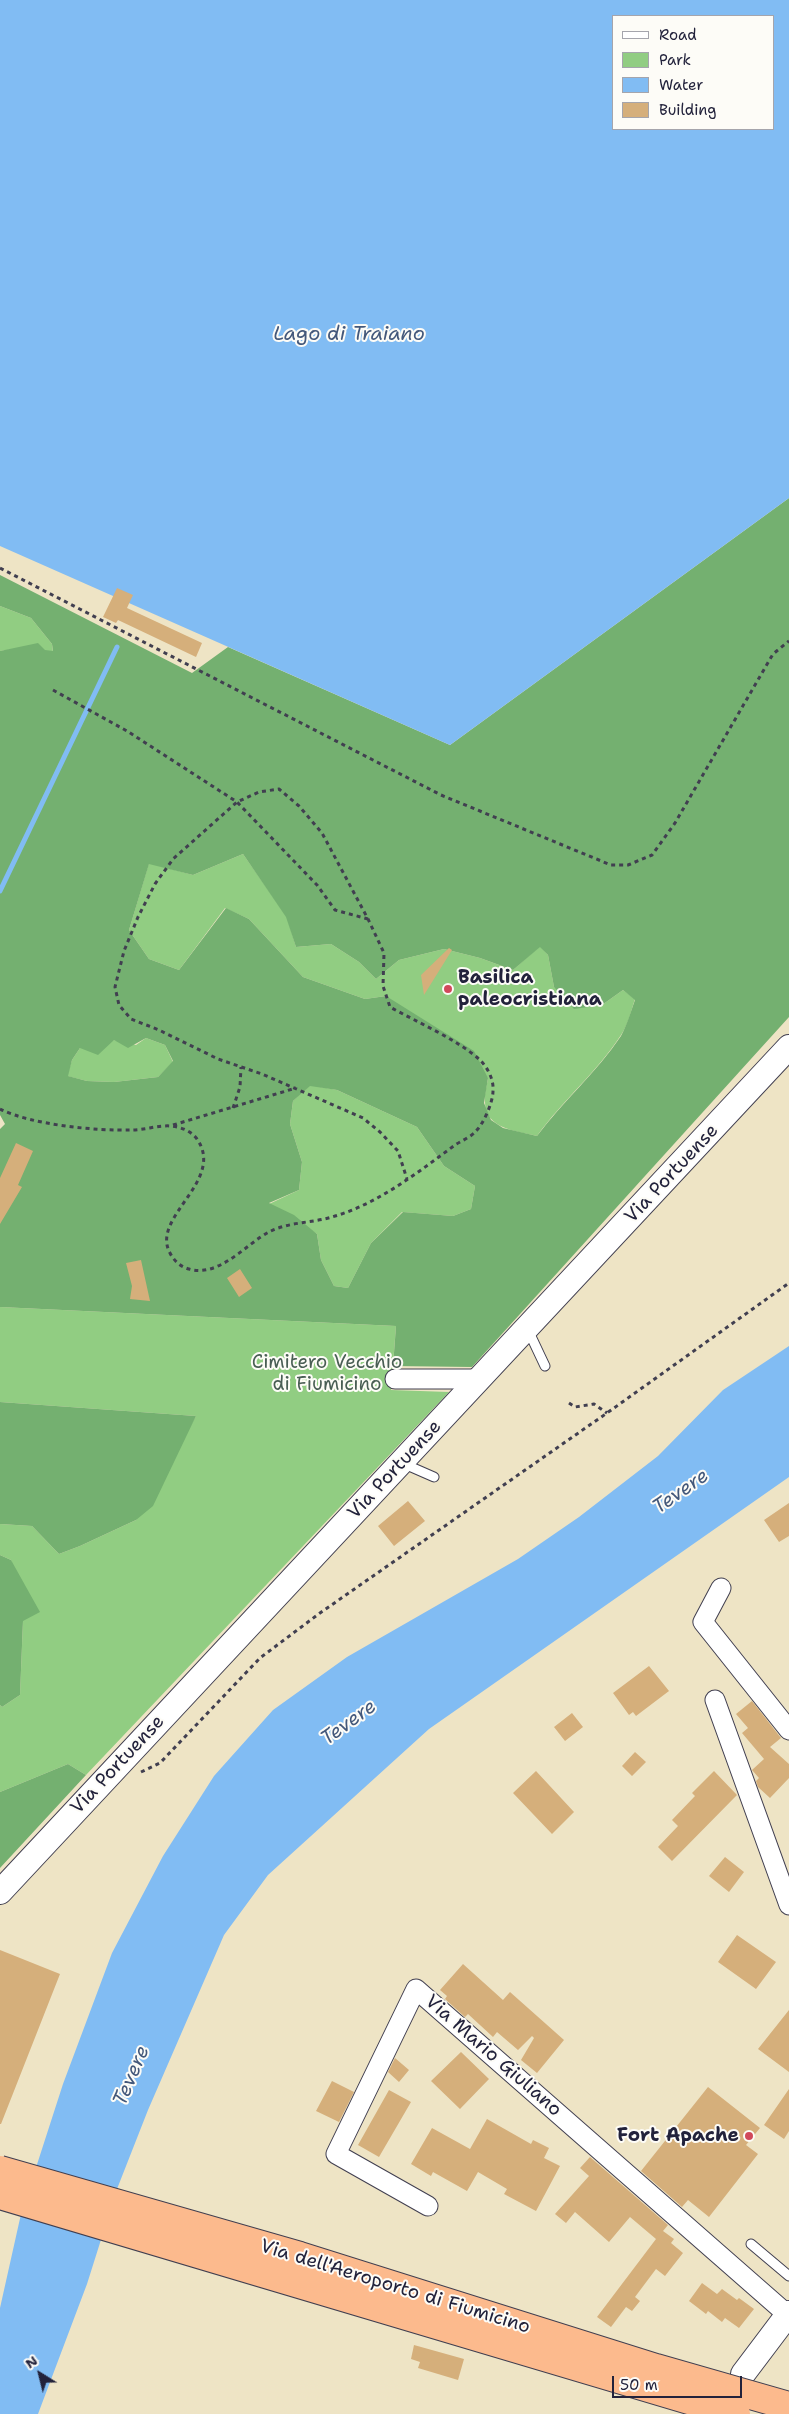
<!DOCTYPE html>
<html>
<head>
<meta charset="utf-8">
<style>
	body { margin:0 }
	#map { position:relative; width:789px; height:2414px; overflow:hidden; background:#eee4c5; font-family:"Shantell Sans",sans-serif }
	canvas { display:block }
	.legend { position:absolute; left:612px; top:15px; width:162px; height:115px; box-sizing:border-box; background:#fdfcf7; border:1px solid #a5a5ac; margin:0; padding:6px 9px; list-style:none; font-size:15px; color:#22223b }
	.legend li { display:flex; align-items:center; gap:10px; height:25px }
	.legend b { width:25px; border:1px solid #a5a5ac }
	.north { position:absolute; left:15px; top:2349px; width:50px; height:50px; -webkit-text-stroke:4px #fdfcf7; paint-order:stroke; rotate:324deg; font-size:14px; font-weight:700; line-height:20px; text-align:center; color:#22223b }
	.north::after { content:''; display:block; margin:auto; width:18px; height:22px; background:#22223b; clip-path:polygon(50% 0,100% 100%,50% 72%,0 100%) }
	.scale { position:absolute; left:612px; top:2376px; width:130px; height:22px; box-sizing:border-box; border:2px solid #22223b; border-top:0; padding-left:6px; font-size:15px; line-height:18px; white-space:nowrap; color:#22223b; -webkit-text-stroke:4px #fdfcf7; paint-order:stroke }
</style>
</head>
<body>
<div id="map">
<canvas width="789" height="2414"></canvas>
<ul class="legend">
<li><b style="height:6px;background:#fff"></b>Road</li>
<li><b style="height:14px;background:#91cd82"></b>Park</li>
<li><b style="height:14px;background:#81bcf3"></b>Water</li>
<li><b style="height:14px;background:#d5af7b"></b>Building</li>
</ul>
<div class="north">N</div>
<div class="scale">50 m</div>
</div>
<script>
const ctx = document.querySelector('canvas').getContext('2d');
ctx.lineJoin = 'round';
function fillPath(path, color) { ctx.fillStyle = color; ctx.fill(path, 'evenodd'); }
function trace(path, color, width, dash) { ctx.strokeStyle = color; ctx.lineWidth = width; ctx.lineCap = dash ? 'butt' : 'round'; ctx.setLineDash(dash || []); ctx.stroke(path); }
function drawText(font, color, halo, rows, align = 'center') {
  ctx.font = font + ' "Shantell Sans",sans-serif'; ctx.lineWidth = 4; ctx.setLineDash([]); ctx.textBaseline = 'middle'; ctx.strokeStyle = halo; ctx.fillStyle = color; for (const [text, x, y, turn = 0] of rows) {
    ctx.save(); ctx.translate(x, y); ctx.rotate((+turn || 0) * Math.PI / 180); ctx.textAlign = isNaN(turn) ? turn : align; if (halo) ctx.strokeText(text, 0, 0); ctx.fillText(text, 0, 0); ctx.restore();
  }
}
fillPath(new Path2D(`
	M0 606 31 618 52 644 53 652 15 649 0 651Z
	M243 854 287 917 296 947 331 944 359 962 376 979 399 960 444 949 480 958 513 970 540 946 548 955 554 987 602 1005 623 990 635 999C631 1011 628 1025 621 1035 597 1072 562 1101 537 1136 517 1131 485 1129 485 1102 484 1094 487 1086 488 1078L386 996 365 999 303 977 249 919 225 908 179 970 149 959 129 930 149 863 193 875Z
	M146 1038 165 1045 173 1062 158 1077 114 1082 87 1081 67 1076 72 1060 80 1048 114 1040 136 1045Z
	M310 1085 337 1090 417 1127 444 1166 475 1186 471 1209 453 1216 402 1212 371 1243 348 1288 334 1286 321 1260 317 1234 269 1204 299 1190 302 1162 290 1124 293 1101Z
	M0 1307 396 1326 391 1390 449 1392 86 1775 68 1764 0 1792V1705L2 1707 20 1695 23 1621 11 1560 0 1555V1524L32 1526 59 1554 80 1546 136 1520 196 1416 0 1402Z`), '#91cd82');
fillPath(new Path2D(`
	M789 498V1017L472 1367 393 1366 396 1326 0 1307V1129L5 1124 0 1115V651L38 643 45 650 53 651 52 644 31 618 0 606V575L192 673 228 647 450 745ZM243 854 286 917 296 947 331 944 359 962 376 979 399 960 444 949 480 958 513 970 540 947 548 955 554 987 574 1009 602 1005 623 990 635 1000C631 1011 627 1025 621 1036 597 1072 563 1101 537 1136L503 1128 491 1120 484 1103 488 1078 474 1051 386 996 365 999 303 977 249 919 226 908 179 970 149 959 129 930 149 864 193 875ZM146 1038 165 1045 173 1061 158 1077 114 1082 87 1081 68 1076 72 1060 80 1048 98 1055 114 1040 128 1048ZM310 1086 337 1090 417 1127 444 1166 475 1186 471 1209 453 1216 403 1212 371 1243 348 1288 334 1286 321 1260 317 1234 294 1215 269 1203 299 1190 302 1162 290 1124 293 1101Z
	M0 1402 196 1416 153 1506 136 1520 80 1546 59 1554 32 1526 0 1524Z
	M0 1555 11 1560 40 1612 23 1621 20 1695 2 1707 0 1705Z
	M68 1764 86 1775 0 1868V1792Z`), '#74b070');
fillPath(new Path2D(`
	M0 0H789V498L450 745 0 546ZM613 16H773V129H613Z
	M789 1346V1477L429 1729 268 1875 224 1935 148 2110 117 2189 87 2284 38 2414H0V2308L21 2214 63 2084 112 1953 163 1856 214 1776 273 1710 347 1657 518 1559 579 1517 658 1456 723 1390Z`), '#81bcf3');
trace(new Path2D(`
	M0 891 117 647`), '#81bcf3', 5);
fillPath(new Path2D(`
	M117 588 133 595 127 608 202 643 196 657 118 620 116 623 103 617Z
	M449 948 452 950 424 995 421 975Z
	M16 1143 33 1151 18 1185 22 1187 0 1224V1178Z
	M141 1260 150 1301 130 1299 132 1286 126 1263Z
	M240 1269 252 1288 239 1297 227 1278Z
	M408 1501 425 1521 394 1546 378 1526Z
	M789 1503V1536L779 1542 764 1520Z
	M649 1666 669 1691 636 1716 633 1712 629 1715 613 1693Z
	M752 1701 781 1738 770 1747 789 1764V1778L770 1798 758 1787 756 1781 759 1778 752 1770 764 1759 742 1733 748 1728 736 1714Z
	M572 1713 583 1727 565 1741 554 1727Z
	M635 1752 646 1762 632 1776 622 1766Z
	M536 1771 574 1812 552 1834 513 1793Z
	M714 1771 737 1795 672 1861 658 1847 678 1826 672 1820 695 1796 692 1793Z
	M725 1857 744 1872 729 1892 709 1876Z
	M737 1935 776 1962 756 1989 718 1962Z
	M0 1950 60 1974 1 2124H0Z
	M463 1964 503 2000 510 1992 564 2040 537 2073 521 2060 534 2038 532 2036 518 2050 497 2032 493 2037 468 2014 465 2017 445 1999 447 1996 440 1990Z
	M789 2010V2072L758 2049Z
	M461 2052 489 2079 460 2109 431 2081Z
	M395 2058 409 2070 399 2082 388 2072Z
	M332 2081 354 2092 339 2122 316 2111Z
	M708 2087 760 2128 746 2145 758 2154 709 2217 688 2200 682 2207 641 2171Z
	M789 2089V2131L784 2139 764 2125Z
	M389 2090 411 2102 379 2157 358 2145Z
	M487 2119 531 2144 533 2140 549 2148 544 2158 560 2166 536 2211 504 2194 507 2189 478 2172 467 2191 433 2172 431 2176 411 2164 432 2128 470 2149Z
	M590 2157 668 2225 663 2231 674 2239 671 2243 683 2253 665 2276 656 2269 635 2297 640 2301 632 2311 626 2307 611 2327 597 2317 656 2239 630 2217 609 2242 575 2212 566 2223 555 2214 589 2176 580 2168Z
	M702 2283 717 2294 722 2289 737 2300 739 2298 754 2309 739 2328 725 2318 722 2322 708 2311 706 2314 689 2301Z
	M414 2345 464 2359 458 2380 418 2368 420 2362 411 2359Z`), '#d5af7b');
const service = new Path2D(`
	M528 1330 545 1366
	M402 1463 434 1477
	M751 2244 789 2276`);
const minor = new Path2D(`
	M395 1379H480
	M721 1588 703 1622 789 1730
	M715 1700 789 1905
	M428 2206 336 2154 416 1989 788 2315`);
const tertiary = new Path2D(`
	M0 1892 789 1047
	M743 2374 789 2313`);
trace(service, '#413f50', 11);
trace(minor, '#413f50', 21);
trace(tertiary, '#413f50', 26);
trace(new Path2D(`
	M0 568 441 795 611 865H628L652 855 675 823 773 654 789 641
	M53 690 127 731 237 802 317 885 335 910 368 919
	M233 1108 240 1087 241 1067
	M0 1109C32 1125 96 1131 132 1130 145 1130 158 1125 171 1126 181 1127 191 1131 197 1139 226 1181 150 1217 170 1253 174 1261 181 1267 189 1269 219 1278 246 1244 269 1232 288 1222 312 1223 332 1217 378 1204 417 1173 455 1145 461 1141 471 1137 476 1131 484 1123 493 1102 493 1091 494 1080 488 1068 480 1060 458 1040 417 1022 390 1007L383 986 384 953 368 919 322 833 299 806 279 789 259 792 237 802 173 859 155 884 138 917 124 951 115 987 119 1005 131 1019 159 1030 218 1059 262 1074 363 1118 380 1132 398 1151 407 1179
	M173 1125 296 1088
	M569 1403 575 1407 594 1404 607 1413
	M141 1772 160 1763 260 1658 320 1613 607 1413 789 1283`), '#413f50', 3, [4, 4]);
trace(service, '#fff', 9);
trace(minor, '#fff', 19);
trace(tertiary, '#fff', 24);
const primaryBridge = new Path2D(`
	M0 2170 300 2256 656 2368 789 2406
	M0 2195 736 2414`);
trace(primaryBridge, '#413f50', 30, []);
trace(primaryBridge, '#fcba8d', 28);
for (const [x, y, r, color] of [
	[448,989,5,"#d1495b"],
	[749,2136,5,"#d1495b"]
]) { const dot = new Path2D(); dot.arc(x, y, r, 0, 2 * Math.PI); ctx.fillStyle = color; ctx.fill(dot); trace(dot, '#fdfcf7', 2); }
drawText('bold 19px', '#22223b', '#fdfcf7', [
	["Basilica",458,978],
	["paleocristiana",458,1000],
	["Fort Apache",739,2136,"right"]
], 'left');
drawText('19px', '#22223b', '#fdfcf7', [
	["Via Portuense",672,1174,-47],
	["Via Portuense",395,1470,-47],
	["Via Portuense",118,1765,-47],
	["Via Mario Giuliano",493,2056,41],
	["Via dell'Aeroporto di Fiumicino",395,2287,17]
]);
drawText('19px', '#495e54', '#fdfcf7', [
	["Cimitero Vecchio",327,1363],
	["di Fiumicino",327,1385]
]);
drawText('italic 20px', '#43587b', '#fdfcf7', [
	["Lago di Traiano",349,335],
	["Tevere",681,1492,-35],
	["Tevere",349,1723,-36],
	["Tevere",132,2076,-67]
]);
</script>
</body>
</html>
